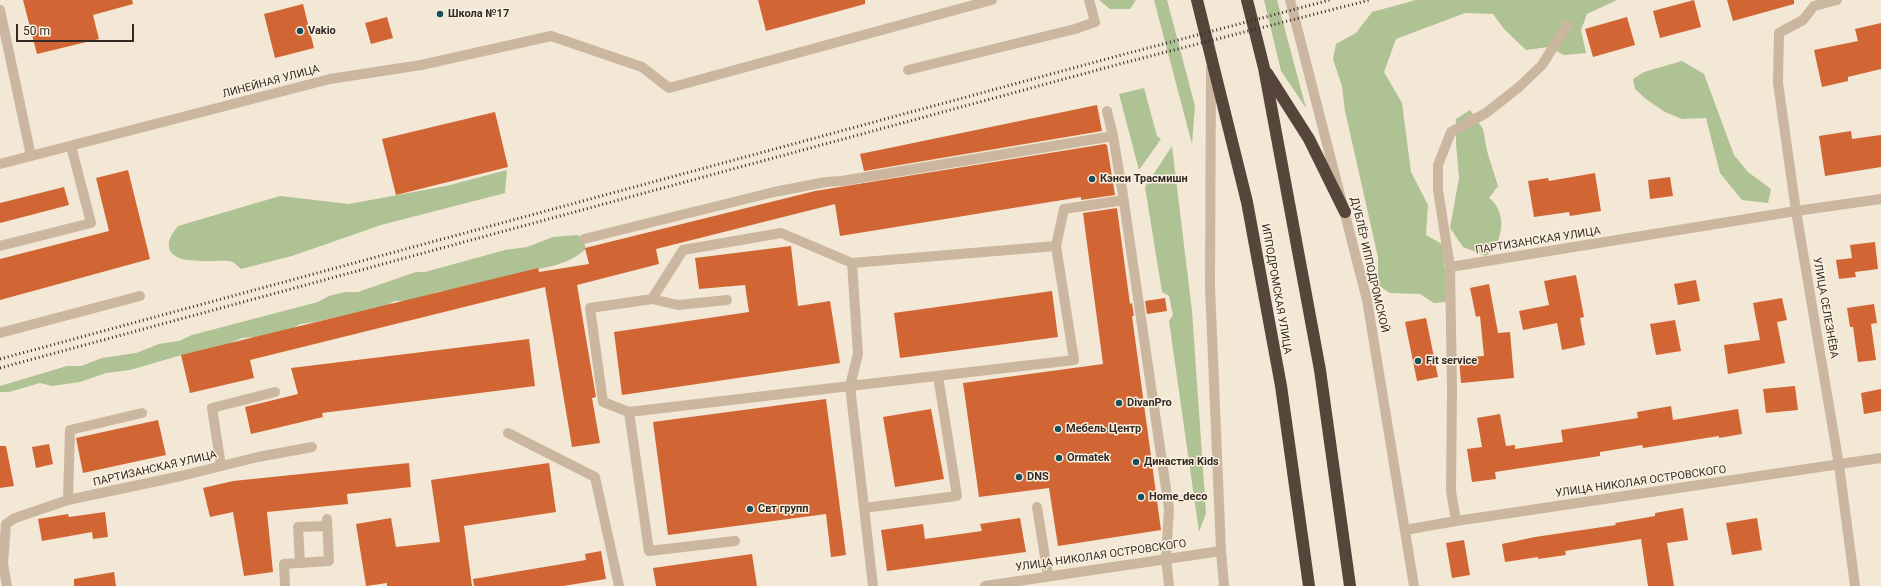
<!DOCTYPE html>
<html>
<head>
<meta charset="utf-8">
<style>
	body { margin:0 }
	#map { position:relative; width:1881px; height:586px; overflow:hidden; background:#f3e7d5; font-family:Roboto,sans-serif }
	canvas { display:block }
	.scale { position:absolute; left:16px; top:24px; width:118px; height:18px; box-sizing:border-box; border:2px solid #342a24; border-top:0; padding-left:5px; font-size:12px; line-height:14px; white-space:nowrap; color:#342a24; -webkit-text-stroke:3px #faf1e1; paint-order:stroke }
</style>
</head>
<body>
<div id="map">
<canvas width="1881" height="586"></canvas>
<div class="scale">50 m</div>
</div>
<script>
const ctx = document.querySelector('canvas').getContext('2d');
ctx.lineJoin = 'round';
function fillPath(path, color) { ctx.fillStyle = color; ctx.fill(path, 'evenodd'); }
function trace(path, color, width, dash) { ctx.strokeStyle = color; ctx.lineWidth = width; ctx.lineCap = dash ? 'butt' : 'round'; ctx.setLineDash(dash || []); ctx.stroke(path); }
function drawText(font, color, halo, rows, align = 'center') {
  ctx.font = font + ' Roboto,sans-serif'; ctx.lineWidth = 3; ctx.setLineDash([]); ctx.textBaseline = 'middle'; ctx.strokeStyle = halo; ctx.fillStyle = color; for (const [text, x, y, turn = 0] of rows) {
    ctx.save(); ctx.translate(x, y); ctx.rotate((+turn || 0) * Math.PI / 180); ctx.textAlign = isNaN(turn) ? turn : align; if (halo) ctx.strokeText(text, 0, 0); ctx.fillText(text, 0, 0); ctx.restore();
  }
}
fillPath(new Path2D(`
	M1099 0H1136L1130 9H1110Z
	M1154 0H1167L1195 106 1192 144Z
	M1264 0H1277L1306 108 1281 71Z
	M1416 0H1617L1587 14 1581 30 1586 53 1564 55 1548 47 1526 50 1504 29 1493 14 1465 13 1396 39 1384 72 1402 103 1411 172 1428 205 1426 235 1442 244 1446 280V302L1434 303 1420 294 1390 293 1378 285V257L1345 111 1342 86 1333 59 1336 44 1356 33 1372 12Z
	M1682 61 1704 74 1734 155 1748 172 1771 189 1768 203 1742 200 1720 173 1706 118 1682 119 1665 112 1646 99 1635 89 1633 79 1644 72Z
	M1144 88 1157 136 1161 139 1139 170 1119 94Z
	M1470 110 1483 129 1487 151 1498 186 1489 198C1501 206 1504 224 1499 238 1497 244 1490 251 1486 256L1463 247 1450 228 1459 178 1456 143V119Z
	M1172 146 1192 311 1206 513 1199 532 1169 321 1173 315 1169 296 1162 292 1145 187Z
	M507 170 505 193 381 225 292 256 241 269C238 266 233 261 229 261 214 259 165 268 169 242 170 236 175 230 178 226L280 196 349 204 446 186Z
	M578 235 584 243 586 249C573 260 560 265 543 268 536 270 532 268 526 272L473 287 437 292 428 297 412 301H394L387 306 315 322 300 324 283 335 242 338 217 349 194 354H185L130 370 106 373 80 382 52 386 40 383 9 392H0V386L67 366H81L102 358 136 353 159 344 179 341 192 335 318 302 329 296 345 292H358L416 272H425L505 250 527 247 553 237Z`), '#afc294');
fillPath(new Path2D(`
	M23 0H132L133 4 93 15 99 39 37 54Z
	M758 0H865V4L766 31Z
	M1694 0 1701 27 1660 38 1653 11Z
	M1727 0H1794V4L1733 21Z
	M303 4 314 48 275 58 264 14Z
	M387 17 393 38 371 44 365 23Z
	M1627 17 1635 45 1593 57 1585 29Z
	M1881 23V69L1848 77V81L1822 87 1814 50 1858 41 1855 29Z
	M1097 105 1102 131 864 171 860 154Z
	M495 112 508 167 396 195 382 139Z
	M1851 131 1852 139 1881 135V167L1825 176 1819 136Z
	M1105 144 1107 145 1115 195 1081 200V197L840 236 835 204 656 249 659 264 577 285 596 397 592 398 600 443 572 447 545 287 250 360 254 378 190 393 181 355 538 268 539 272 589 264 585 248 815 191Z
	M128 170 150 259 0 300V259L109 231 96 178Z
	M1595 173 1601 211 1570 216 1569 212 1534 217 1528 181 1548 178 1549 181Z
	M1670 177 1673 196 1650 199 1648 180Z
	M64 187 69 205 0 223V203Z
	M1117 208 1130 304 1132 303 1134 316H1132L1161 530 1058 546 1049 488 979 497 963 383 1103 364 1083 213Z
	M1875 242 1878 269 1855 272 1856 277 1839 279 1836 260 1852 258 1850 245Z
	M791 246 798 306 830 301 840 363 622 395 614 332 749 312 745 285 699 289 695 258Z
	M1576 275 1584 317 1580 318 1585 345 1562 350 1557 323 1523 330 1519 311 1549 305 1544 281Z
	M1696 280 1700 301 1678 305 1674 284Z
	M1489 284 1498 333 1510 332 1514 378 1461 383 1459 358 1484 356 1480 316 1476 317 1470 288Z
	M1052 291 1058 337 900 358 894 313Z
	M1165 298 1167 311 1147 314 1145 301Z
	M1782 298 1787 320 1777 322 1785 363 1728 374 1724 345 1760 340 1753 303Z
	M1874 304 1877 323 1871 324 1876 360 1858 362 1853 327H1850L1847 308Z
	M1426 318 1438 377 1417 381 1405 322Z
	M1675 320 1681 351 1656 355 1650 324Z
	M529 339 535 386 322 413 323 417 251 434 245 407 298 394 291 368Z
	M1795 386 1798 410 1766 413 1763 389Z
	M1881 389V411L1864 414 1861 393Z
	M826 399 846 555 831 557 826 514 668 535 653 422Z
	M1671 406 1673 420 1738 409 1742 434 1719 438V436L1643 448 1642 445 1600 452V456L1495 472 1496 479 1472 482 1467 449 1482 447 1477 418 1500 414 1506 446 1515 445V449L1563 442 1561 430 1638 418 1637 412Z
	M931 409 944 479 895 487 883 417Z
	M158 420 166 455 83 473 76 438Z
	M49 444 53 464 36 468 32 447Z
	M0 446H6L14 486 0 488Z
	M409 463 411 487 347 494 348 504 267 512 273 572 244 576 233 512 210 517 203 488 233 481Z
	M549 463 556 512 464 526 472 586H387V583L366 586 356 524 391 518 396 547 440 542 431 480Z
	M1683 508 1688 540 1667 543 1674 586H1648L1641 539 1565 551 1566 555 1538 559V557L1505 562 1502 544 1535 537 1616 525 1615 523 1655 516V513Z
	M105 512 108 537 93 539 92 532 42 541 38 519 68 514 69 517Z
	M1020 518 1026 552 887 571 881 530 923 524 925 539 982 531 980 524Z
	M1757 518 1762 550 1732 555 1726 523Z
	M1464 540 1470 575 1452 578 1446 543Z
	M601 551 606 579 563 586H474L473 579 586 560 585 554Z
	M752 554 757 586H656L653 568Z
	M114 572 116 586H74V579Z`), '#d16634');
trace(new Path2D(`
	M1290 0 1367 300 1414 586
	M1837 0 1814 6 1803 20 1779 33 1778 83 1796 211 1839 465 1855 586
	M0 10 31 156
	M1211 68 1210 287 1221 551 1224 586
	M908 70 1075 29 1095 22 1089 0
	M1107 111 1113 136 1122 189 1169 509 1166 558 1169 586
	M0 164 330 79 421 65 551 36 642 67 669 88 992 0
	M584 239 774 192 826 182 842 181 1113 136
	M0 246 91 223 71 146
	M1056 246 1064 209 1124 200
	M1450 267 1796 211 1881 199
	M652 299 678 305 727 300
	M0 333 140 296
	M629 412 603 402 590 308 652 299 683 250 781 233 852 263 1056 246 1074 360 850 386 873 586
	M508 433 595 477 619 586
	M221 466 212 408 275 392
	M68 500 70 430 142 413
	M1037 507 1048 576
	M864 508 957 496 938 376
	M1456 521 1451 491 1452 389 1450 267 1438 190V165L1451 132 1486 113 1519 87 1542 65 1567 25
	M6 524 15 518 68 500 181 476 258 457 312 447
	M6 524 3 564 7 586
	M1405 530 1456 521 1881 458
	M735 541 649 551 629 412 850 386 858 354 852 263
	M300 563 298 527 327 526
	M285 586 284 564 329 561 327 519
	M985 586 1221 551`), '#cbb7a0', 10);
trace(new Path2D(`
	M1197 0 1247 202 1281 386 1309 586
	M1247 0 1264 68 1320 370 1350 586
	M1267 73 1309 139 1345 212`), '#56453a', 12);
trace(new Path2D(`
	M0 359 1125 54 1330 0
	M0 368 1127 62 1370 0`), '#342a24', 3, [1, 3]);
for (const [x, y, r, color] of [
	[440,14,4,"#174f59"],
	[300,31,4,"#174f59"],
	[1092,179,4,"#174f59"],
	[1418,361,4,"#174f59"],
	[1119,403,4,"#174f59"],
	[1058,429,4,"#174f59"],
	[1059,458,4,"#174f59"],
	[1136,462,4,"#174f59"],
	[1019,477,4,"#174f59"],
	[1141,497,4,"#174f59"],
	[750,509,4,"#174f59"]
]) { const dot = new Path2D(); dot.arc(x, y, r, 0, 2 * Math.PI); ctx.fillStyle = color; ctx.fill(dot); trace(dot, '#faf1e1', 1.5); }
drawText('bold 11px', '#342a24', '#faf1e1', [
	["Школа №17",448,14],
	["Vakio",308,31],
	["Кэнси Трасмишн",1100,179],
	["Fit service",1426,361],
	["DivanPro",1127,403],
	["Мебель Центр",1066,429],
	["Ormatek",1067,458],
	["Династия Kids",1144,462],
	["DNS",1027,477],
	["Home_deco",1149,497],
	["Свт групп",758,509]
], 'left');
drawText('11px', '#342a24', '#faf1e1', [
	["ЛИНЕЙНАЯ УЛИЦА",271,82,-15],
	["ПАРТИЗАНСКАЯ УЛИЦА",1538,241,-9],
	["ДУБЛЁР ИППОДРОМСКОЙ",1369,265,77],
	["ИППОДРОМСКАЯ УЛИЦА",1276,289,80],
	["УЛИЦА СЕЛЕЗНЁВА",1825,308,80],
	["ПАРТИЗАНСКАЯ УЛИЦА",155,469,-13],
	["УЛИЦА НИКОЛАЯ ОСТРОВСКОГО",1641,482,-8],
	["УЛИЦА НИКОЛАЯ ОСТРОВСКОГО",1101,556,-8]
]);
</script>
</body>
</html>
